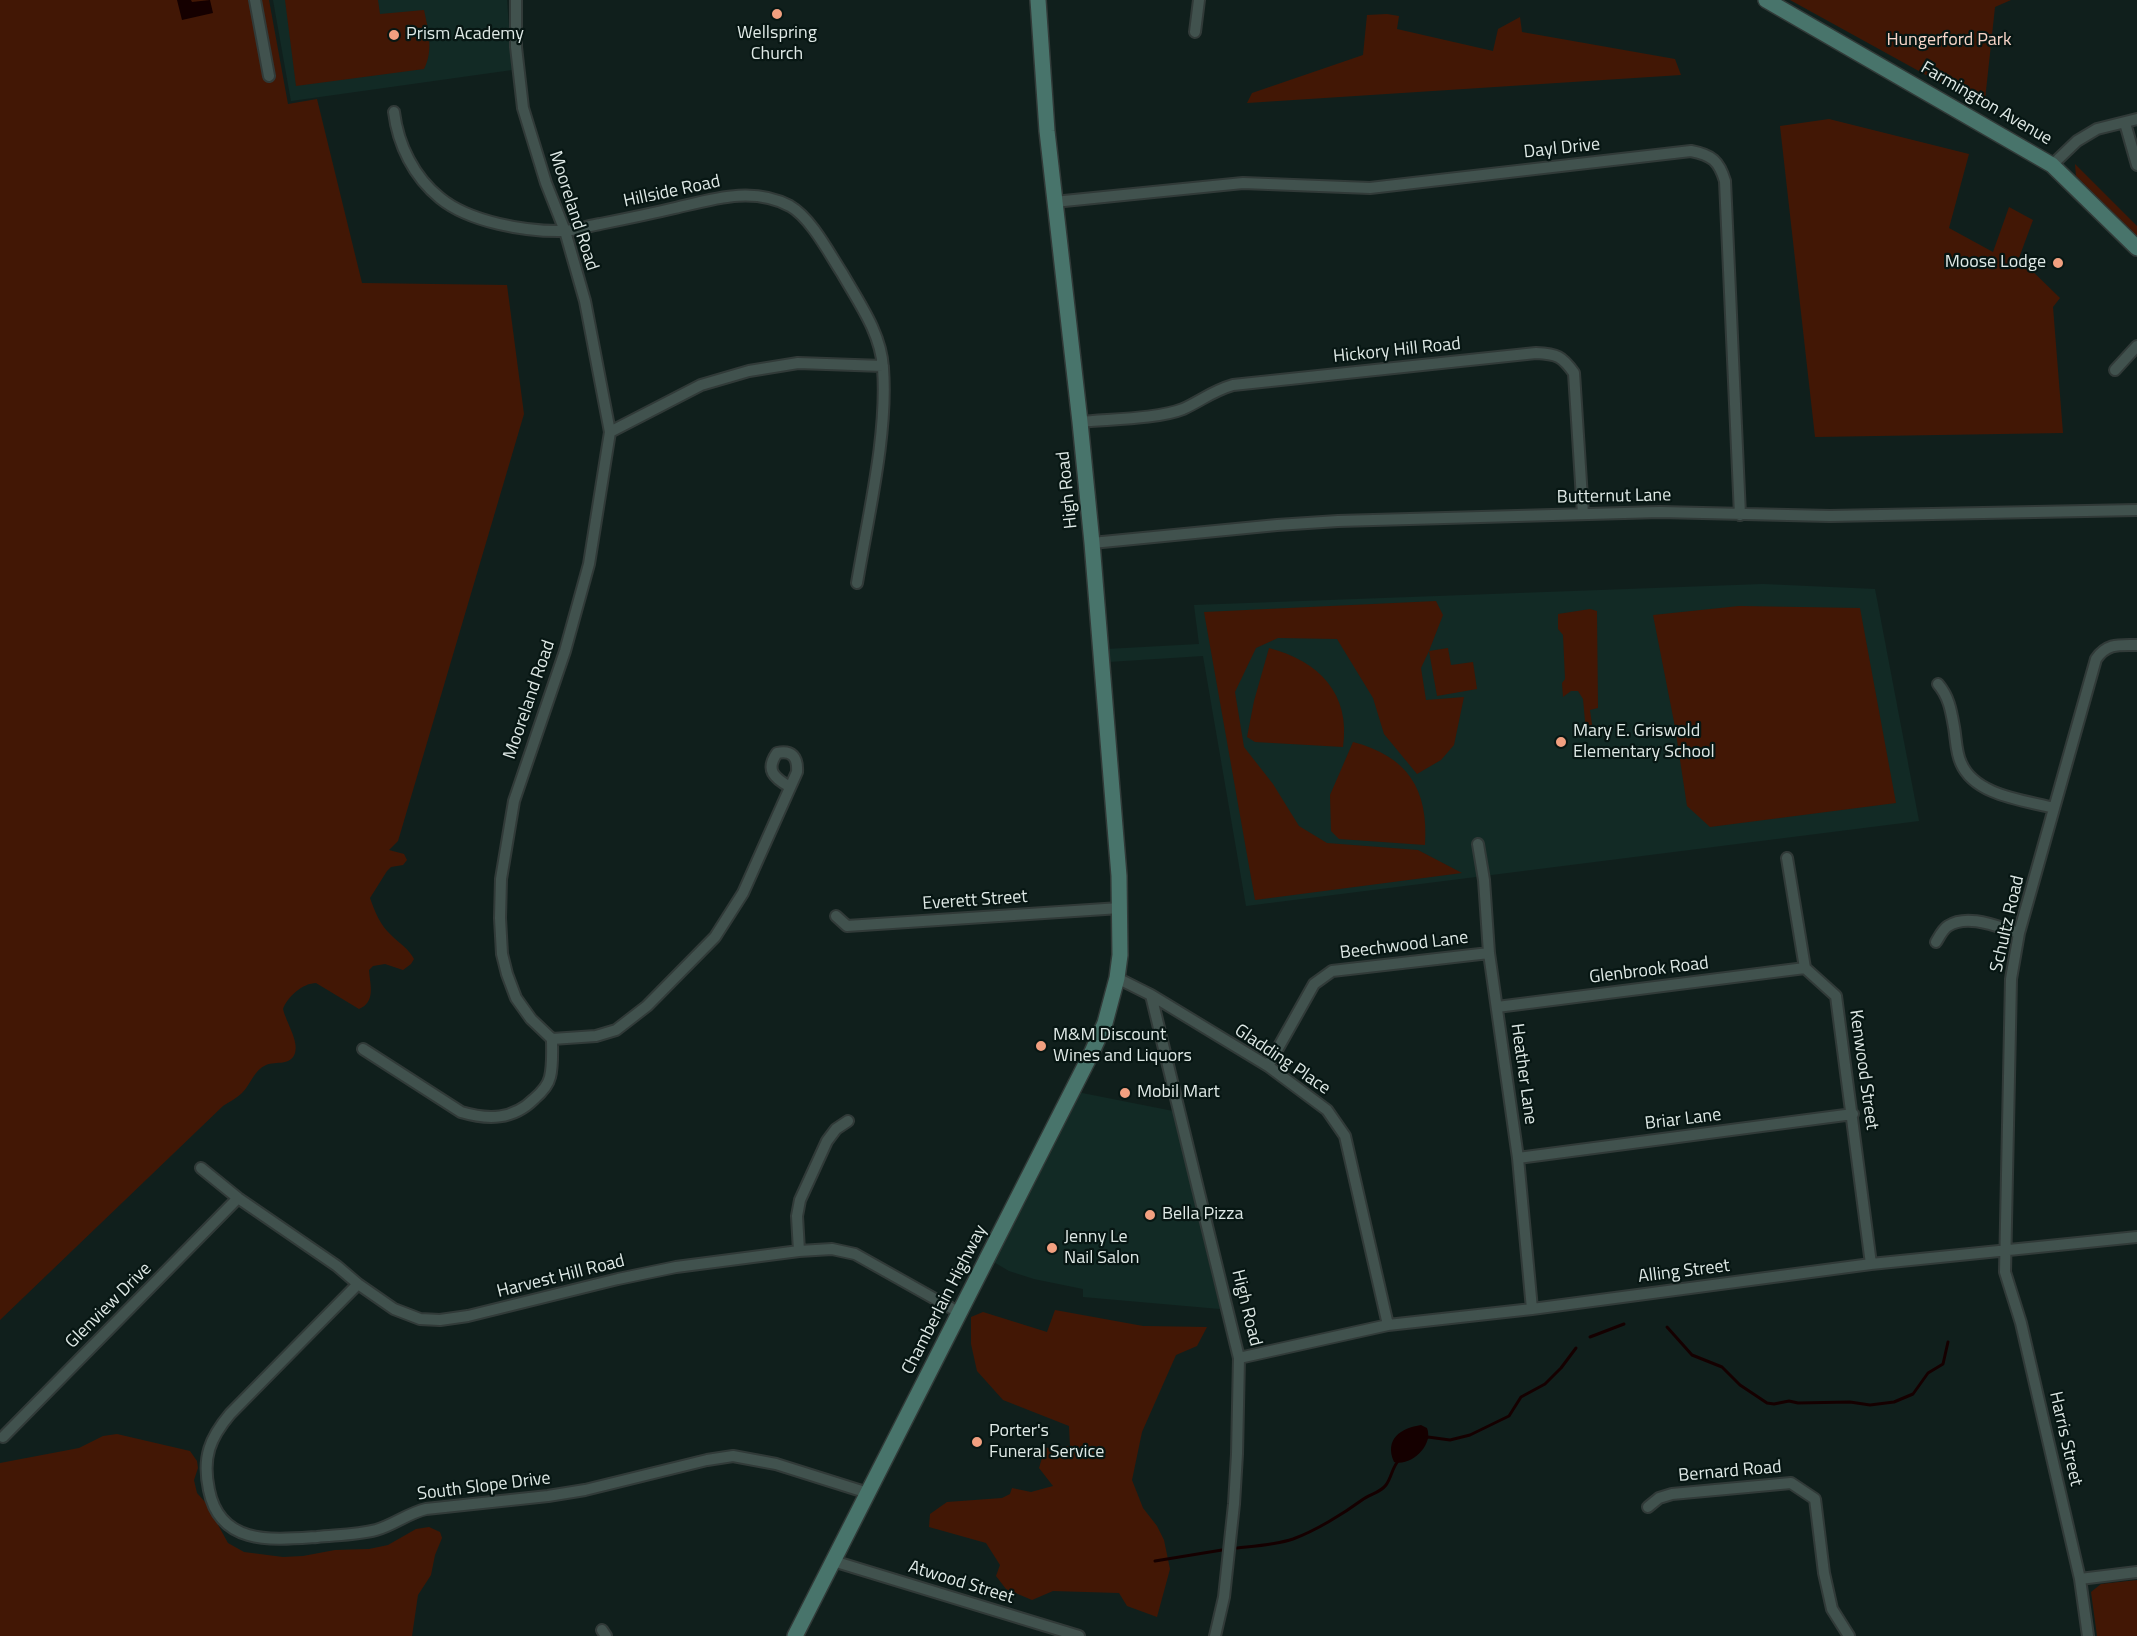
<!DOCTYPE html>
<html>
<head>
<meta charset="utf-8">
<style>
	body { margin:0 }
	canvas { display:block; background:#101f1c }
</style>
</head>
<body>
<canvas width="2137" height="1636"></canvas>
<script>
const ctx = document.querySelector('canvas').getContext('2d');
ctx.lineJoin = 'round';
function fillPath(path, color) { ctx.fillStyle = color; ctx.fill(path, 'evenodd'); }
function trace(path, color, width, dash) { ctx.strokeStyle = color; ctx.lineWidth = width; ctx.lineCap = dash ? 'butt' : 'round'; ctx.setLineDash(dash || []); ctx.stroke(path); }
function drawText(font, color, halo, rows, align = 'center') {
  ctx.font = font + ' "Titillium Web",sans-serif'; ctx.lineWidth = 4.5; ctx.setLineDash([]); ctx.textBaseline = 'middle'; ctx.strokeStyle = halo; ctx.fillStyle = color; for (const [text, x, y, turn = 0] of rows) {
    ctx.save(); ctx.translate(x, y); ctx.rotate((+turn || 0) * Math.PI / 180); ctx.textAlign = isNaN(turn) ? turn : align; if (halo) ctx.strokeText(text, 0, 0); ctx.fillText(text, 0, 0); ctx.restore();
  }
}
fillPath(new Path2D(`
	M273 0H507L512 70 291 101Z
	M1763 584 1875 589 1919 821 1246 906 1203 656 1108 662 1107 649 1199 644 1194 605Z
	M1077 1092 1173 1111 1220 1309 1083 1297V1289L1034 1279 1009 1271 992 1261Z`), '#122a25');
fillPath(new Path2D(`
	M0 0H269L288 104 317 99 362 283 507 285 524 414 398 841 389 850 404 854 407 860 403 865 391 867 387 871 370 898C375 912 380 925 391 935 399 943 409 949 414 959L411 964 403 970 385 964 373 966 369 970C370 985 376 1002 359 1009L316 983C303 983 287 997 283 1009 286 1022 299 1041 295 1053 291 1066 276 1061 266 1065 254 1070 251 1084 242 1093 237 1098 229 1102 223 1106L0 1320Z
	M285 0H378L380 14 424 10C428 29 434 50 424 69L296 86Z
	M1790 0H2011L1995 7 1985 100 1975 102Z
	M1387 14 1399 16 1397 29 1493 51 1498 29 1520 17 1522 32 1675 59 1681 75 1247 103 1252 93 1363 55 1367 15Z
	M1829 119 1969 154 1949 228 1993 252 2009 207 2033 220 2019 258 2060 298 2053 307 2063 433 1815 437 1780 126Z
	M2075 164 2137 226V236L2076 176Z
	M1436 601 1443 615 1429 651 1448 648 1451 665 1473 662 1477 689 1437 696 1429 651 1421 668 1426 700 1464 697 1454 745 1441 760 1417 774 1384 734 1373 698 1337 639 1278 638 1256 648 1235 692 1244 747 1273 784 1299 826 1327 843 1418 850 1462 873 1255 900 1204 612Z
	M1739 606 1860 608 1896 803 1710 827 1687 806 1675 727 1653 615Z
	M1590 609 1597 611 1598 708 1590 710 1593 732H1586L1583 699 1578 691H1571L1563 697 1562 683 1565 679 1563 635 1558 629V614Z
	M1269 648C1319 661 1351 694 1343 747L1255 742 1247 737 1254 701Z
	M1353 742C1407 756 1429 789 1425 845L1339 839 1331 831 1330 795Z
	M1055 1310 1143 1326 1207 1327 1197 1346 1176 1355 1142 1432 1132 1480 1143 1508 1157 1526 1164 1540 1170 1569 1157 1617 1127 1606 1119 1593 1053 1591 1032 1600 1006 1589 996 1576 1000 1565 986 1543 929 1527 930 1514 947 1502 1002 1498 1010 1494 1012 1488 1031 1492 1053 1486 1039 1468 1045 1448 1070 1446 1069 1426 1003 1400 977 1371 971 1344V1317L983 1312 1047 1332Z
	M117 1434 190 1451 197 1461 198 1468 194 1480 197 1493 206 1503 228 1543 244 1552 283 1557 303 1556 335 1550 369 1549 388 1545 416 1529 429 1527 440 1532 442 1538 435 1555 431 1575 418 1595 412 1636H0V1463L79 1448 103 1436Z
	M2137 1580V1636H2097L2091 1592 2101 1584Z`), '#421705');
fillPath(new Path2D(`
	M177 0H191L192 2 210 0 213 13 182 20Z
	M1421 1425 1427 1428C1434 1445 1411 1467 1394 1462 1384 1439 1401 1428 1421 1425Z`), '#150000');
trace(new Path2D(`
	M1667 1327 1692 1355 1722 1367 1740 1385 1767 1403 1774 1404 1789 1401 1798 1403 1850 1402 1870 1405 1894 1402 1913 1394 1928 1373 1943 1364 1948 1342
	M1590 1337 1624 1324
	M1425 1439 1428 1437 1450 1440 1470 1435 1509 1416 1521 1397 1545 1384 1561 1368 1576 1348
	M1237 1548C1256 1546 1275 1545 1293 1539 1315 1531 1343 1514 1362 1500 1370 1494 1380 1493 1386 1485 1392 1477 1392 1467 1399 1460
	M1155 1561 1222 1550`), '#150000', 3);
const street = new Path2D(`
	M255 0 269 76
	M516 0V47L523 108 546 183 565 231 585 301 610 432 589 564 565 651 514 801 501 879 500 918 502 954 507 974 516 998 531 1019 552 1039 596 1036 616 1030 647 1006 715 937 743 893 797 772C798 757 792 750 777 753 765 770 774 778 790 787
	M1195 32 1199 0
	M394 112C398 145 414 177 440 198 469 222 526 232 564 231 576 230 588 226 600 224 625 219 650 214 675 208 713 199 753 186 790 206 811 218 829 253 842 273 859 303 881 333 883 368 888 434 868 516 857 583
	M2125 123 2137 165
	M2052 165 2077 141 2097 129 2137 119
	M1054 202 1243 183 1370 188 1691 151C1712 155 1719 161 1725 181L1740 515
	M2115 370 2137 346
	M1080 422C1109 419 1158 419 1183 409 1201 401 1212 391 1233 385L1536 353C1557 354 1562 356 1574 373L1583 514
	M610 432 701 385 749 371 798 363 883 366
	M1092 543 1277 525 1338 521 1660 512 1830 516 2137 510
	M1938 684C1949 697 1951 710 1954 727 1956 738 1956 753 1961 763 1975 796 2024 800 2054 808
	M1478 844 1484 880 1489 953 1518 1158 1532 1309
	M1787 858 1805 968 1836 996 1871 1264
	M836 916 847 926 1120 908
	M1936 942C1939 937 1943 929 1948 926 1968 913 1998 927 2019 933
	M1117 978 1151 995 1268 1066 1327 1110 1345 1136 1388 1325
	M1151 995 1239 1358 1237 1454 1234 1504 1224 1597 1215 1636
	M1497 1007 1805 968
	M363 1049 461 1112C488 1120 513 1120 534 1099 541 1093 548 1086 550 1077 553 1065 552 1051 552 1039
	M1268 1066 1314 984 1332 971 1489 953
	M1518 1158 1853 1114
	M201 1168 238 1198 337 1266 358 1284 394 1309 420 1319 440 1320 468 1316 618 1279 676 1267 799 1251 832 1249 855 1254 960 1313
	M799 1251 797 1216 800 1200 827 1141 836 1129 848 1121
	M358 1284 230 1414C210 1438 202 1457 209 1490 220 1546 273 1540 317 1537 336 1535 357 1535 376 1530 394 1525 408 1513 426 1509L548 1496 585 1490 707 1460 733 1456 776 1464 868 1493
	M1239 1358 1388 1325 1532 1309 1871 1264 2137 1237
	M3 1437 238 1198
	M1648 1507 1659 1498 1672 1494 1791 1483 1815 1499 1824 1573 1832 1609 1849 1636
	M833 1561 1079 1636
	M2080 1579 2137 1572
	M602 1630 606 1636
	M2088 1636 2080 1579 2021 1323 2005 1272 2011 979 2019 933 2096 659C2107 643 2119 645 2137 645`);
const secondary = new Path2D(`
	M1766 0 2052 165 2137 248
	M795 1636 1092 1052 1105 1023 1117 978 1120 955 1119 876 1092 543 1080 422 1047 131 1038 0`);
trace(street, '#313a38', 14);
trace(secondary, '#313a38', 18);
trace(street, '#41524e', 10);
trace(secondary, '#48746b', 15);
for (const [x, y, r, color] of [
	[777,14,6,"#f2a080"],
	[394,35,6,"#f2a080"],
	[2058,263,6,"#f2a080"],
	[1561,742,6,"#f2a080"],
	[1041,1046,6,"#f2a080"],
	[1125,1093,6,"#f2a080"],
	[1150,1215,6,"#f2a080"],
	[1052,1248,6,"#f2a080"],
	[977,1442,6,"#f2a080"]
]) { const dot = new Path2D(); dot.arc(x, y, r, 0, 2 * Math.PI); ctx.fillStyle = color; ctx.fill(dot); trace(dot, '#071613', 2); }
drawText('18px', '#dfe9e6', '#071613', [
	["Wellspring",777,34,"center"],
	["Church",777,55,"center"],
	["Prism Academy",406,35],
	["Moose Lodge",2046,263,"right"],
	["Mary E. Griswold",1573,732],
	["Elementary School",1573,753],
	["M&M Discount",1053,1036],
	["Wines and Liquors",1053,1057],
	["Mobil Mart",1137,1093],
	["Bella Pizza",1162,1215],
	["Jenny Le",1064,1238],
	["Nail Salon",1064,1259],
	["Porter's",989,1432],
	["Funeral Service",989,1453]
], 'left');
drawText('18px', '#f8d5c8', '#071613', [
	["Hungerford Park",1949,41]
]);
drawText('18px', '#dfe9e6', '#071613', [
	["Farmington Avenue",1986,104,30],
	["Dayl Drive",1562,149,-6],
	["Hillside Road",672,192,-12],
	["Mooreland Road",573,211,72],
	["Hickory Hill Road",1397,351,-6],
	["High Road",1068,490,-96],
	["Butternut Lane",1614,497,-1],
	["Mooreland Road",530,700,-71],
	["Everett Street",975,901,-4],
	["Schultz Road",2008,924,-77],
	["Beechwood Lane",1404,946,-7],
	["Glenbrook Road",1649,971,-7],
	["Gladding Place",1282,1060,34],
	["Kenwood Street",1863,1070,82],
	["Heather Lane",1523,1074,82],
	["Briar Lane",1683,1120,-7],
	["Alling Street",1684,1272,-7],
	["Harvest Hill Road",561,1277,-14],
	["Chamberlain Highway",945,1300,-63],
	["Glenview Drive",109,1306,-45],
	["High Road",1246,1308,76],
	["Harris Street",2065,1439,77],
	["Bernard Road",1730,1472,-5],
	["South Slope Drive",484,1487,-7],
	["Atwood Street",961,1583,17]
]);
</script>
</body>
</html>
